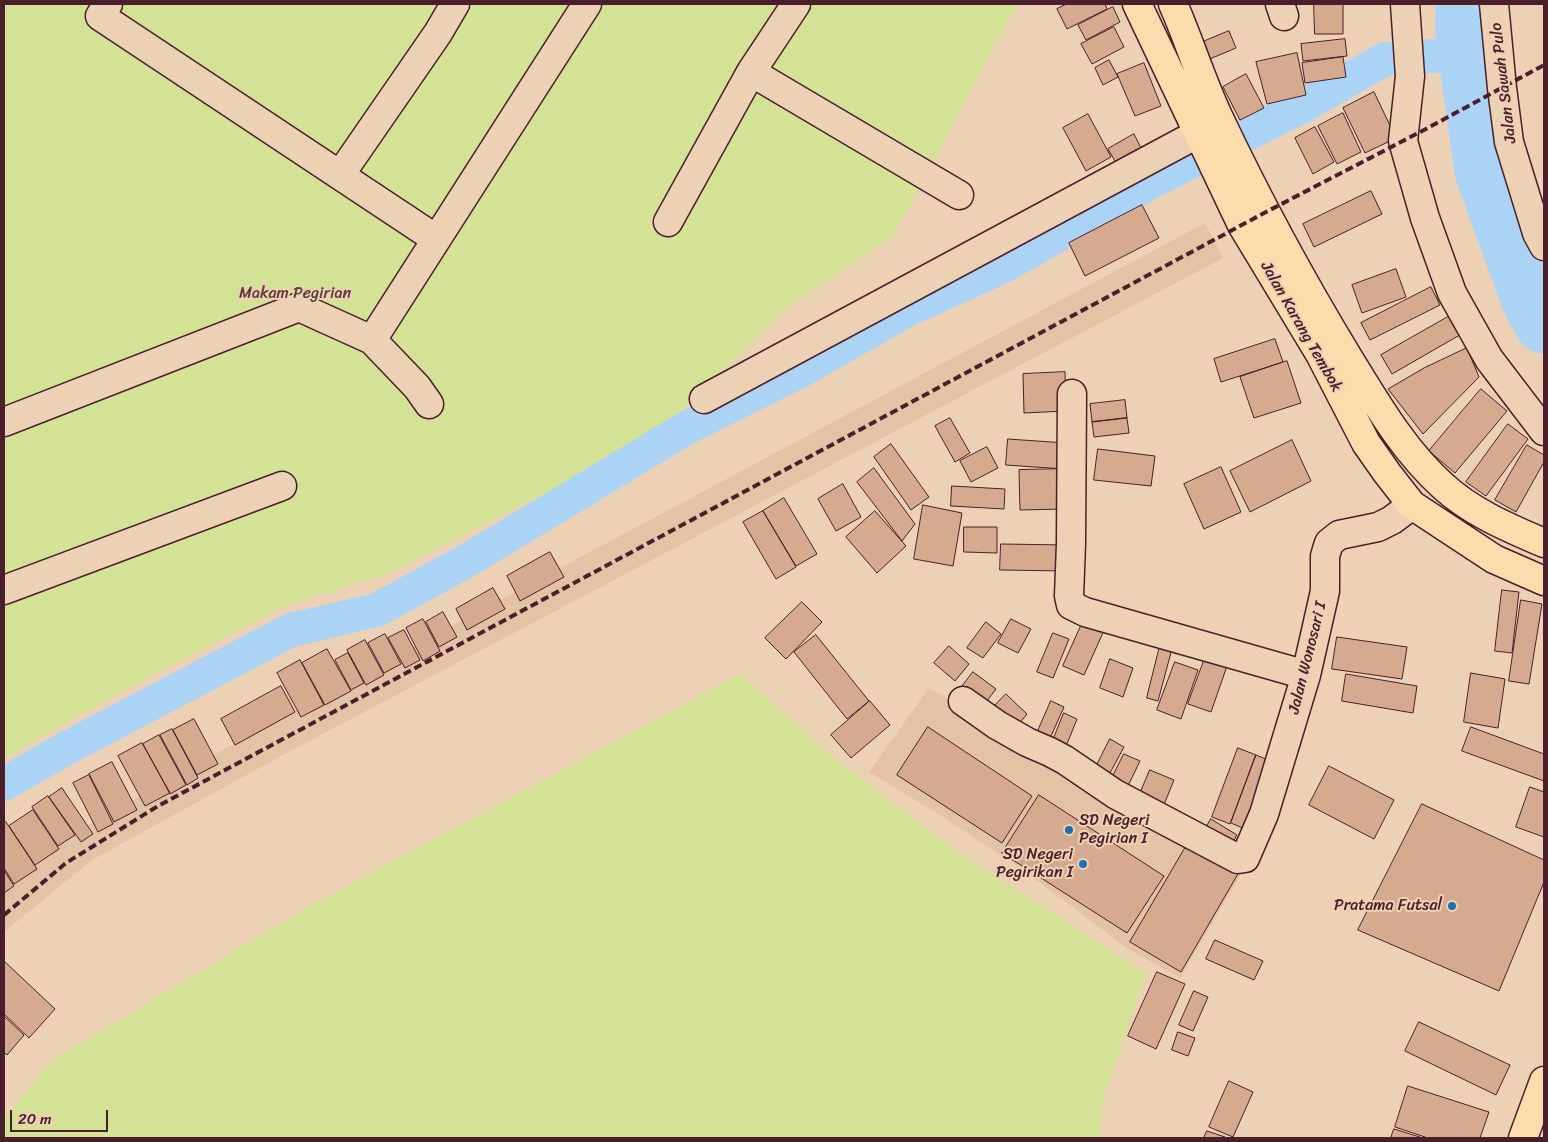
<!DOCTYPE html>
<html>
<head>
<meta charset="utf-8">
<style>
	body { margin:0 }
	#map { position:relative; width:1548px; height:1142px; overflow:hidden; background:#edd1b4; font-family:Sriracha,sans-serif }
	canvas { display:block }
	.frame { position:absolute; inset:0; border:5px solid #4a1f2b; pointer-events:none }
	.scale { position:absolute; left:10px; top:1110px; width:98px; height:22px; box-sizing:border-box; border:2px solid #4a1f2b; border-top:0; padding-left:6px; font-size:15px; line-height:18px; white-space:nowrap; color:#4a1f2b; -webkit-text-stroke:4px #edd1b4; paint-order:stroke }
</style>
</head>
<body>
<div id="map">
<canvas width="1548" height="1142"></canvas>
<div class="frame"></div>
<div class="scale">20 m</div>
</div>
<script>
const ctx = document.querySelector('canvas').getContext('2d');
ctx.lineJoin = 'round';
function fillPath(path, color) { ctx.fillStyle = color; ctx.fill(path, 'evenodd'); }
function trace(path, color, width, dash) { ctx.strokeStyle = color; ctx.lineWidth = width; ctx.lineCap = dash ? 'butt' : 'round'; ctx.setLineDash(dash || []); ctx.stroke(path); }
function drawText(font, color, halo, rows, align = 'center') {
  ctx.font = font + ' Sriracha,sans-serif'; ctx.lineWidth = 4; ctx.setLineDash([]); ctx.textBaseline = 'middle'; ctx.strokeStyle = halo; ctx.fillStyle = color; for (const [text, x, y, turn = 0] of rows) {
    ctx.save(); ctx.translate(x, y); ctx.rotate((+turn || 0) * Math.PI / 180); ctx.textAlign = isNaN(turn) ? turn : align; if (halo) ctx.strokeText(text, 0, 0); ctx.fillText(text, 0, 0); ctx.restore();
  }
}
fillPath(new Path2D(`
	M1205 223 1223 258 281 756 92 860 4 932V891L76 832 276 720Z
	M929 688 1039 755 1244 869 1180 978 1125 947 1069 904 1014 864 943 817 869 772Z`), '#e3c2a6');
fillPath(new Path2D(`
	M4 4H1017L894 235 784 310 682 411 611 463 510 511 387 574 287 605 137 683 4 758Z
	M740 674 832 756 955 851 1146 973 1102 1103 1100 1138H4V1118L52 1061 303 910Z`), '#d3e295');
trace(new Path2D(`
	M4 784 63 750 291 630 377 610 468 560 688 427 802 370 907 310 1004 266 1151 182 1303 106 1385 59 1468 54`), '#abd3f6', 34);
trace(new Path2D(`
	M1465 4V36L1484 171 1530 298 1544 324`), '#abd3f6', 59);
const building = new Path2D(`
	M1067 4H1105L1107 9 1067 29 1057 9Z
	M1314 4H1343V34H1315Z
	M1113 7 1120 22 1086 40 1078 25Z
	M1114 27 1124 47 1092 64 1081 44Z
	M1229 31 1236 48 1205 61 1198 44Z
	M1345 39 1347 56 1303 61 1301 44Z
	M1297 53 1306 95 1267 104 1256 62Z
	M1343 57 1346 77 1305 83 1302 63Z
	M1109 60 1118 77 1103 85 1095 68Z
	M1144 63 1161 106 1135 116 1117 74Z
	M1246 74 1264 108 1240 120 1223 87Z
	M1374 92 1396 138 1365 153 1343 108Z
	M1343 113 1361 152 1337 164 1318 126Z
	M1088 114 1111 157 1086 171 1063 128Z
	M1315 127 1334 162 1313 174 1295 138Z
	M1134 134 1144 154 1119 168 1108 149Z
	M1371 191 1382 214 1314 247 1303 224Z
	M1142 205 1159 238 1085 276 1069 243Z
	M1396 269 1406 297 1362 313 1352 285Z
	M1431 287 1440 305 1370 340 1361 323Z
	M1455 313 1465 332 1392 374 1381 355Z
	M1275 339 1283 362 1221 382 1214 359Z
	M1467 348 1479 377 1423 434 1388 389 1424 368Z
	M1287 361 1301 403 1254 418 1240 377Z
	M1065 372 1066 411 1024 413 1023 374Z
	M1481 389 1507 411 1455 473 1429 451Z
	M1125 400 1127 418 1092 422 1090 404Z
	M950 418 970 453 955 462 935 426Z
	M1127 418 1129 433 1094 437 1092 422Z
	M1508 424 1528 439 1486 496 1466 482Z
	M1008 439 1066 443 1064 469 1006 465Z
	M1292 440 1311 481 1250 512 1230 471Z
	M891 444 929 497 911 510 874 457Z
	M1527 445 1544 455V462L1516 512 1495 500Z
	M987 447 998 468 971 482 960 461Z
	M1098 449 1155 456 1151 486 1094 480Z
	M1221 467 1241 512 1204 529 1184 484Z
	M874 468 915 524 902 541 857 482Z
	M1064 469 1065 509 1020 510 1019 470Z
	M843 484 861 517 836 531 818 499Z
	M952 486 1005 489 1004 509 951 506Z
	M784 498 817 554 796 566 763 511Z
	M923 505 962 513 953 566 914 559Z
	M763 511 796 567 776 579 743 522Z
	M875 511 906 546 877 573 846 537Z
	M964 527H997V553L964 552Z
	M1001 544 1066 545V571L1000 570Z
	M550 552 564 577 520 601 507 576Z
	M493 588 505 609 467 630 456 609Z
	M1502 590 1519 592 1512 653 1495 651Z
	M1521 600 1542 604 1529 684 1509 681Z
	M802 602 822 622 786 659 765 638Z
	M443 612 457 637 439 647 426 622Z
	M1085 617 1106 626 1084 675 1063 666Z
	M423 619 440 651 423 661 406 628Z
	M1011 619 1031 629 1018 653 998 643Z
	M986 622 1001 634 983 658 967 648Z
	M404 630 420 660 405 668 388 638Z
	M1053 633 1069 639 1053 678 1037 672Z
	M385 634 401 664 384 673 368 643Z
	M816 635 869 701 847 719 794 652Z
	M1337 637 1407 647 1402 679 1332 669Z
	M365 640 384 675 366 685 347 650Z
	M1161 642 1173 645 1158 701 1147 698Z
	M949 646 969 664 955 681 934 663Z
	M327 649 351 691 325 705 302 663Z
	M348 653 364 683 351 690 335 660Z
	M1205 658 1227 666 1211 712 1188 704Z
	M1110 659 1133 668 1123 697 1100 688Z
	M300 660 324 705 301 717 277 673Z
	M1175 662 1198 670 1181 719 1157 710Z
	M973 672 996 689 980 710 958 692Z
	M1471 673 1505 679 1498 728 1464 722Z
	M1346 674 1417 686 1413 713 1342 701Z
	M281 686 295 712 235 745 221 719Z
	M1006 694 1027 714 1013 731 990 711Z
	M870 701 890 725 851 758 831 735Z
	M1051 701 1064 707 1047 745 1034 740Z
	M1064 713 1077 719 1063 754 1050 748Z
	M194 719 218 764 197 775 173 730Z
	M928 727 1032 796 1002 843 897 775Z
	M1471 727 1544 754V781L1462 751Z
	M172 729 198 778 187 785 160 735Z
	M159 735 186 785 170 794 143 744Z
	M1110 739 1124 747 1104 784 1091 777Z
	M142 743 170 793 145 806 118 756Z
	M1238 748 1256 755 1230 824 1212 817Z
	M1124 754 1140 761 1126 790 1110 782Z
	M1256 755 1278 764 1252 832 1231 823Z
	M112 762 137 810 114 822 89 774Z
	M1329 766 1394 800 1374 839 1309 805Z
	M1150 770 1174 780 1161 812 1137 801Z
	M89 775 113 824 98 832 73 783Z
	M1530 787 1544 792V837L1516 827Z
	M62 788 93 834 81 842 49 797Z
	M1039 795 1164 876 1127 933 1002 853Z
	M48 796 75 835 58 846 32 807Z
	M1422 804 1544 860V882L1499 991 1358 930Z
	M33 810 59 849 35 865 9 826Z
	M1211 819 1237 835 1228 851 1202 835Z
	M6 822 37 869 14 884 4 868V823Z
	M1191 838 1242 867 1181 972 1130 942Z
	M4 870 14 886 4 893Z
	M1215 940 1263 961 1254 980 1206 959Z
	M4 961 55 1009 29 1038 4 1014Z
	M1157 972 1185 984 1156 1049 1128 1036Z
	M1194 991 1208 997 1193 1031 1179 1025Z
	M4 1016 24 1035 7 1055 4 1052Z
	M1419 1022 1510 1065 1496 1095 1405 1051Z
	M1178 1032 1195 1038 1188 1056 1172 1050Z
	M1229 1081 1253 1092 1233 1137 1209 1127Z
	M1408 1086 1489 1112 1480 1138H1428L1395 1127Z
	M1394 1129 1423 1138H1391Z
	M1207 1131 1228 1138H1204Z`);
fillPath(building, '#d6aa8e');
trace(building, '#4a1f2b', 1);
const minor = new Path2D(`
	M108 4 100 16 436 239
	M1280 4 1284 16
	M1405 4 1410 76 1403 141 1425 218 1452 293 1489 359 1544 431
	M1494 4 1502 88 1509 142 1537 233 1544 246
	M751 72 796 4
	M340 175 438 33 455 4
	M668 222 751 72 959 195
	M1072 394 1071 544 1069 596 1071 605 1085 612 1306 675
	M704 399 1199 133
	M429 404 417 387 372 340 587 4
	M4 422 299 307 372 340
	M4 590 282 486
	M963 701 997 725 1027 742 1050 752 1065 760 1115 794 1238 859 1245 858 1264 814 1306 675 1325 591V556L1329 543 1339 535 1378 527 1392 520 1412 505`);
const major = new Path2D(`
	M1137 4 1242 225 1320 354 1366 443 1387 473 1412 505 1494 559 1544 581
	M1173 4C1189 40 1201 80 1218 116 1257 199 1301 280 1349 359 1377 404 1403 450 1443 486 1471 512 1509 528 1544 543
	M1523 1138 1544 1081`);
trace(minor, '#4a1f2b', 31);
trace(major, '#4a1f2b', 31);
trace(minor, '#edd1b4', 28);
trace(major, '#fcdcac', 28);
trace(new Path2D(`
	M4 915 66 863 158 806 1266 212 1424 130 1544 65`), '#4a1f2b', 4, [8, 4]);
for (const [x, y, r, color] of [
	[1069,830,5,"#1f6fb2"],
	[1083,864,5,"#1f6fb2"],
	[1452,906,5,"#1f6fb2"]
]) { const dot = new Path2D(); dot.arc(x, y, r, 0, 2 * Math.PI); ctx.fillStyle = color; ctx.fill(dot); trace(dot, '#edd1b4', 2); }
drawText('16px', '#4a1f2b', '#edd1b4', [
	["Jalan Sawah Pulo",1504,83,-97],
	["Jalan Karang Tembok",1301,327,60],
	["Jalan Wonosari I",1308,658,-76]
]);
drawText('16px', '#5f3c3b', '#edd1b4', [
	["Makam Pegirian",295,294]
]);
drawText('16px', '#4a1f2b', '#edd1b4', [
	["SD Negeri",1079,821,"left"],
	["Pegirian I",1079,839,"left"],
	["SD Negeri",1073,855],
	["Pegirikan I",1073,873],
	["Pratama Futsal",1442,906]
], 'right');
</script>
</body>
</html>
